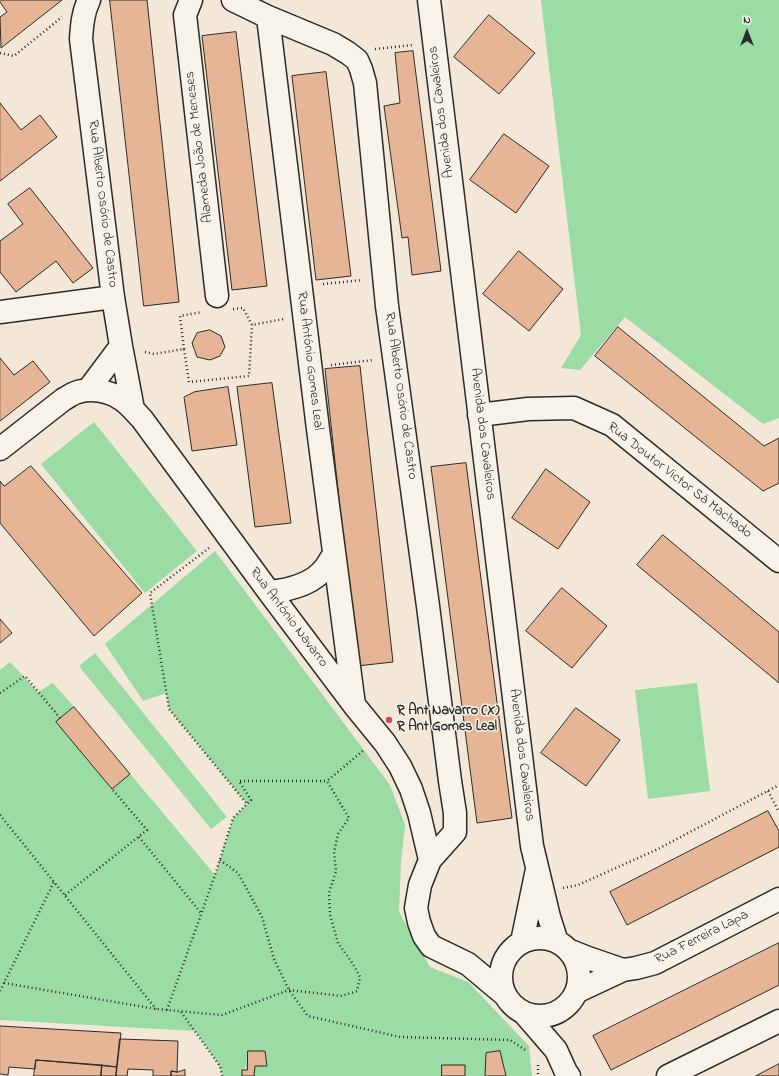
<!DOCTYPE html>
<html>
<head>
<meta charset="utf-8">
<style>
	body { margin:0 }
	#map { position:relative; width:779px; height:1076px; overflow:hidden; background:#f3e7d7; font-family:"Indie Flower",sans-serif }
	canvas { display:block }
	.north { position:absolute; left:727px; top:12px; width:40px; height:40px; -webkit-text-stroke:3px #f7f3e8; paint-order:stroke; rotate:0deg; font-size:11px; font-weight:700; line-height:16px; text-align:center; color:#2b2b2b }
	.north::after { content:''; display:block; margin:auto; width:14px; height:18px; background:#2b2b2b; clip-path:polygon(50% 0,100% 100%,50% 72%,0 100%) }
</style>
</head>
<body>
<div id="map">
<canvas width="779" height="1076"></canvas>
<div class="north">N</div>
</div>
<script>
const ctx = document.querySelector('canvas').getContext('2d');
ctx.lineJoin = 'round';
function fillPath(path, color) { ctx.fillStyle = color; ctx.fill(path, 'evenodd'); }
function trace(path, color, width, dash) { ctx.strokeStyle = color; ctx.lineWidth = width; ctx.lineCap = dash ? 'butt' : 'round'; ctx.setLineDash(dash || []); ctx.stroke(path); }
function drawText(font, color, halo, rows, align = 'center') {
  ctx.font = font + ' "Indie Flower",sans-serif'; ctx.lineWidth = 3; ctx.setLineDash([]); ctx.textBaseline = 'middle'; ctx.strokeStyle = halo; ctx.fillStyle = color; for (const [text, x, y, turn = 0] of rows) {
    ctx.save(); ctx.translate(x, y); ctx.rotate((+turn || 0) * Math.PI / 180); ctx.textAlign = isNaN(turn) ? turn : align; if (halo) ctx.strokeText(text, 0, 0); ctx.fillText(text, 0, 0); ctx.restore();
  }
}
fillPath(new Path2D(`
	M541 0H779V418L763 424 625 317 580 370 561 368 581 335Z
	M94 422 197 551 145 593 41 464Z
	M215 551 390 785 405 825 401 862 399 912 430 967 468 982 529 1046 532 1076H245L247 1059 243 1076H222L220 1066 195 1031 0 1020V670L10 662 38 692 53 683 74 707 215 875 233 818 247 804 169 709 166 693 143 701 105 644Z
	M95 653 227 817 211 829 79 666Z
	M697 683 710 791 648 799 635 690Z`), '#9bdba4');
const building = new Path2D(`
	M0 0H62L1 48 0 17 7 12 0 2Z
	M110 0H147L179 302 144 306Z
	M489 15 535 53 499 94 454 57Z
	M236 32 267 286 232 290 202 36Z
	M413 51 441 271 412 275 408 237 402 238 384 106 400 103 395 53Z
	M326 72 351 276 316 280 292 76Z
	M0 103 21 130 40 115 57 137 0 181Z
	M504 134 549 166 516 213 470 180Z
	M30 188 93 268 73 283 56 261 16 292 0 272V241L23 224 8 204Z
	M519 251 563 289 529 331 483 294Z
	M618 327 764 446 779 438V483L763 491 595 356Z
	M210 330 221 336 225 347 220 356 210 360 197 357 192 343 197 333Z
	M0 358 14 375 33 361 50 382 0 421Z
	M360 366 393 662 357 666 325 369Z
	M272 383 291 523 255 527 237 387Z
	M228 387 237 445 192 451 184 397 194 392Z
	M466 463 512 818 477 823 431 467Z
	M31 466 142 593 94 636 0 523V481L4 486Z
	M546 469 590 502 558 549 512 518Z
	M663 535 779 632V683L637 565Z
	M562 588 607 626 572 668 526 631Z
	M0 619 12 633 0 643Z
	M74 707 130 774 112 789 56 722Z
	M576 708 620 740 586 786 541 753Z
	M768 811 779 831V847L627 925 610 892Z
	M779 943V985L611 1070 593 1036Z
	M0 1026 121 1033 117 1067 36 1060 35 1069 9 1067 8 1075 0 1074Z
	M120 1039 178 1041 177 1072 171 1071V1076H153V1070L128 1069 127 1076H116Z
	M248 1051H265L267 1066H255L254 1076H242V1070H247Z
	M500 1051 506 1076H485L486 1053Z
	M36 1060 102 1065 101 1076H34Z
	M779 1064V1076H756Z
	M102 1065 117 1067 116 1076H101Z
	M442 1065H465V1076H442Z
	M185 1070V1076H171V1071L177 1072Z`);
fillPath(building, '#e5b595');
trace(building, '#2b2b2b', 1);
const minor = new Path2D(`
	M89 0C83 12 82 25 81 39L113 297 121 346 133 409
	M191 0 185 15 217 296
	M233 0 268 17 333 44 348 53 357 60 361 69 365 83 387 306 428 606 450 781 455 813V832L430 860
	M429 0 532 846 549 917 557 942
	M268 17 318 429 354 705
	M0 312 113 297
	M88 390 121 346
	M479 415 528 409 574 408 612 425 779 561
	M0 449 64 399C68 397 72 394 75 393 90 387 109 391 121 399 129 404 135 412 142 419L269 592 354 705 385 743 400 766 411 789 419 813 430 860 420 885 416 908 419 922 424 936 431 946 468 964 505 995
	M269 592C289 590 312 585 325 568 329 563 331 558 334 554
	M501 977a39 39 0 1 1 78 0a39 39 0 1 1-78 0Z
	M522 942 536 874
	M568 950 588 958 623 970
	M576 992 623 970 636 968 655 963 779 899
	M524 1013 556 1050 566 1072 569 1076
	M668 1076 779 1021`);
trace(minor, '#2b2b2b', 25);
trace(new Path2D(`
	M375 49 413 45
	M0 53 14 56 62 17
	M323 284 363 280
	M233 309 243 308 252 325 284 319
	M184 349 180 316 202 312
	M145 352 154 354 184 349 189 382 249 376 252 325
	M331 365 373 360
	M209 548 150 593 169 709 247 804
	M0 693 25 676 60 718
	M768 791 779 812
	M0 815 54 882
	M139 837 201 913
	M220 860 238 873 262 917 274 959 289 990 308 1016 400 1037 510 1040 527 1051
	M563 888 578 885 656 850 779 785
	M65 895 147 830 112 789
	M4 983 156 1009 222 1015 289 990 342 996 357 991 360 977 353 964 338 943 330 915 329 893 336 871 334 852 338 834 349 818 327 781 364 750
	M0 991 54 882 156 1009
	M167 1010 215 875 233 818 251 800 239 781H327
	M181 1012 220 1066 222 1076
	M538 1065V1076`), '#2b2b2b', 2.5, [1, 3]);
trace(minor, '#f7f3e8', 22);
for (const [x, y, r, color] of [
	[389,720,4,"#d1495b"]
]) { const dot = new Path2D(); dot.arc(x, y, r, 0, 2 * Math.PI); ctx.fillStyle = color; ctx.fill(dot); trace(dot, '#f7f3e8', 1.5); }
drawText('14px', '#2b2b2b', '#f7f3e8', [
	["Avenida dos Cavaleiros",442,112,-97],
	["Alameda João de Meneses",200,147,-97],
	["Rua Alberto Osório de Castro",102,204,83],
	["Rua António Gomes Leal",309,361,83],
	["Rua Alberto Osório de Castro",400,396,82],
	["Avenida dos Cavaleiros",482,434,83],
	["Rua Doutor Victor Sá Machado",679,481,38],
	["Rua António Navarro",288,618,53],
	["Avenida dos Cavaleiros",521,755,83],
	["Rua Ferreira Lapa",702,938,-27]
]);
drawText('bold 14px', '#2b2b2b', '#f7f3e8', [
	["R Ant Navarro (X)",397,712],
	["R Ant Gomes Leal",397,728]
], 'left');
</script>
</body>
</html>
